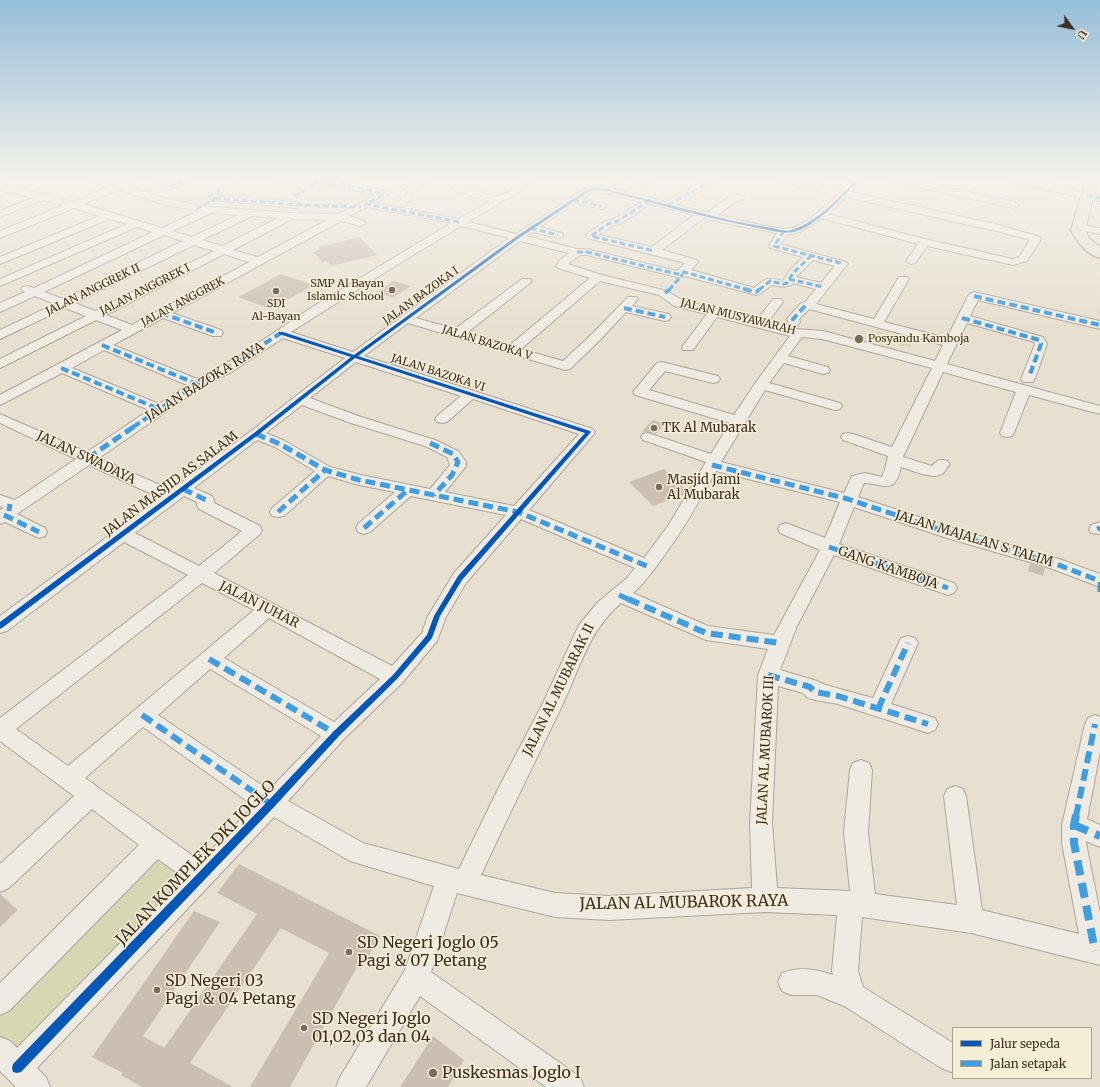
<!DOCTYPE html>
<html>
<head>
<meta charset="utf-8">
<style>
	body { margin:0 }
	#map { position:relative; width:1100px; height:1087px; overflow:hidden; background:#e7e0d1; font-family:Merriweather,serif }
	canvas { display:block }
	.legend { position:absolute; left:952px; top:1027px; width:140px; height:52px; box-sizing:border-box; background:#f7eed8; border:1px solid #ada18e; margin:0; padding:5px 7px; list-style:none; font-size:12px; color:#3d2e20 }
	.legend li { display:flex; align-items:center; gap:8px; height:20px }
	.legend b { width:20px; border:1px solid #ada18e }
	.north { position:absolute; left:1052px; top:8px; width:40px; height:40px; -webkit-text-stroke:3px #f7eed8; paint-order:stroke; rotate:123deg; font-size:11px; font-weight:700; line-height:16px; text-align:center; color:#3d2e20 }
	.north::after { content:''; display:block; margin:auto; width:14px; height:18px; background:#3d2e20; clip-path:polygon(50% 0,100% 100%,50% 72%,0 100%) }
</style>
</head>
<body>
<div id="map">
<canvas width="1100" height="1087"></canvas>
<ul class="legend">
<li><b style="height:5px;background:#0057b8"></b>Jalur sepeda</li>
<li><b style="height:5px;background:#3f9de0"></b>Jalan setapak</li>
</ul>
<div class="north">U</div>
</div>
<script>
const ctx = document.querySelector('canvas').getContext('2d');
ctx.lineJoin = 'round';
function fillPath(path, color) { ctx.fillStyle = color; ctx.fill(path, 'evenodd'); }
function trace(path, color, width, dash) { ctx.strokeStyle = color; ctx.lineWidth = width; ctx.lineCap = dash ? 'butt' : 'round'; ctx.setLineDash(dash || []); ctx.stroke(path); }
function drawText(font, color, halo, rows, align = 'center') {
  ctx.font = font + ' Merriweather,serif'; ctx.lineWidth = 3; ctx.setLineDash([]); ctx.textBaseline = 'middle'; ctx.strokeStyle = halo; ctx.fillStyle = color; for (const [text, x, y, turn = 0] of rows) {
    ctx.save(); ctx.translate(x, y); ctx.rotate((+turn || 0) * Math.PI / 180); ctx.textAlign = isNaN(turn) ? turn : align; if (halo) ctx.strokeText(text, 0, 0); ctx.fillText(text, 0, 0); ctx.restore();
  }
}
fillPath(new Path2D(`
	M877 331 913 340 910 347 873 339Z
	M162 848 195 872 17 1068 0 1051V1003Z`), '#d6d7b3');
fillPath(new Path2D(`
	M360 237 377 255 331 266 327 261 322 262 313 252 320 250 318 247Z
	M281 274 314 285 271 309 238 297Z
	M394 281 411 286 393 298 376 292Z
	M653 420 665 424 656 434 642 431Z
	M664 469 687 491 685 494 653 506 629 482Z
	M1030 564 1045 568 1043 576 1028 571Z
	M239 864 380 936 361 969 357 967 290 1087H250L329 953 281 928 190 1063 233 1087H142L121 1075 123 1073 92 1057 194 911 220 922 143 1036 164 1048 257 914 217 893Z
	M0 894 18 910 0 927Z
	M433 1036 464 1060 448 1087H400Z`), '#cbbfb2');
const minor = new Path2D(`
	M85 179H101L117 184 127 179H140L126 186 168 199 201 206 290 213 338 214 376 195 350 189 274 181 273 179C295 179 374 179 388 195L376 203 458 219 490 201 454 191 452 189 454 187 457 186 498 197 529 179H540L468 222 516 234 586 188 596 186 606 187 666 202 707 179H719L676 205 708 213C716 207 734 188 744 198L742 200 736 201 718 215C731 218 783 232 793 228 810 221 825 207 837 195L778 181 777 179H795L842 190 853 179H863L851 192 999 225 1040 237 1041 239 1027 261 1013 265 927 246 915 263 911 264 906 261 918 244 822 218 800 232 787 235 780 244 846 262 848 264 846 266 816 304 874 319 899 277H907L909 279 884 322 947 338 968 296 970 294 974 292 1100 321V329L978 300 970 316 1043 337 1047 344 1035 379 1033 382H1023L1021 379 1035 344 1034 342 967 323 947 364 1100 406V414L1029 395 1014 433 1012 436 1007 437 1002 436 1000 433 1016 392 943 372 903 457 932 466C937 460 940 459 947 461L950 464C947 467 945 472 942 474 934 480 910 470 901 467 894 497 884 483 864 483L858 497 959 530 1062 560 1100 574V587L1050 568 947 538 854 507 839 544 954 583 957 588 954 593 948 595 834 555 797 626 780 670 817 681C821 685 863 695 873 698L901 638 908 636 915 638 918 643 891 704 935 718 938 724 935 730 928 733 838 704 815 700 808 698 803 693 778 686 772 823 777 888 850 891 844 832 850 770 853 763 861 760 869 763 872 770 868 832 875 894 957 905 944 796 947 789 955 786 963 789 966 796 982 910 1079 934 1062 843V825L1085 724 1088 718 1095 715 1100 717V752L1087 819 1100 825V847L1086 841V843L1100 913V965L971 933 862 917 858 971 863 987 953 1043V1071L951 1072 941 1068 844 1006 817 995H791L782 991 778 982 782 973C799 966 816 969 833 975L832 971 837 915 765 912 609 920 555 917 457 893 431 972 580 1077 584 1087H546L420 996 366 1087H336L340 1077 405 970 434 886 350 861 274 817 37 1068 46 1077 50 1087H16L0 1071V1037L10 1041 17 1048 184 878 158 859 9 1011 0 1015V983L139 845 92 809 9 888 0 892V864L74 796 0 741V718L188 575 124 542 7 631 0 633V616L160 498 89 465 17 514 45 528 47 532 45 536 39 538 5 522 0 524V510L4 508 0 506V495L15 500 76 459 0 423V414L87 452 149 410 62 373 0 405V395L122 330 96 320 0 368V359L86 316 65 308 0 339V330L55 304 35 296 0 312V303L25 292 21 289 23 287 27 286 34 288 153 232 137 227 0 286V279L127 224 109 219 0 264V257L99 216 74 208 0 238V231L64 205 43 200 0 217V211L33 198 0 190V184L73 202 108 187ZM118 190 163 204 198 211 162 228 83 204ZM592 192 606 193 641 202 614 219 604 222 587 234 586 236 587 238 685 263 677 271 587 249H577L526 236 533 232 558 238 562 237 563 235 562 233 540 227 575 203 602 209 605 208 607 206 605 204 582 199ZM846 197 996 231 1030 240 1019 257 1013 259 925 239 828 214ZM650 204 694 215 652 247 599 235 612 226 622 223ZM367 207 451 223 314 306 239 356 197 379 113 345 163 318 213 336H221L223 333 221 330 172 313 341 221 360 226 364 225 365 223 364 221 349 216ZM211 213 238 215 192 237 172 231ZM252 216 278 218 222 246 202 240ZM704 218 733 225 777 233 769 246 770 248 803 257 789 271 783 281C767 277 766 278 754 288L691 270 698 262 697 260 662 250ZM292 219 327 220 258 257 233 250ZM461 226 509 238 353 352 291 332 376 278ZM164 235 183 241 64 299 44 292ZM520 241 569 253 559 261 556 266 558 268 590 278 510 345 467 333 530 283 532 281 530 279H522L455 329 416 318ZM194 245 214 251 95 311 75 303ZM224 254 249 262 132 325 106 315ZM580 255H587L677 277 685 276 756 295 760 294 772 285 783 287 791 285 793 283 816 289 805 302 800 304 787 319 788 322 785 327 768 322 783 302 781 299H773L757 320 682 300 667 291 602 275 568 264ZM813 260 835 266 821 283 796 277ZM600 281 659 295 674 306 707 314 682 347 683 350H693L717 317 790 336 756 382 734 415 649 390 665 371 713 383 718 382 720 379 718 376 662 362 657 363 633 392 635 395 730 423 711 454 648 433 643 434 641 437 643 440 706 462 668 526 644 558 529 510 593 435 595 432 593 429 364 356 408 323 565 370 570 369 601 339 626 312 665 321 669 320 671 317 669 314 632 306 638 299 636 297H628L593 333 563 361 521 349ZM809 309 943 345 935 361 823 331 795 329 800 322 799 319ZM802 337 822 339 932 368 892 447 853 434 848 433 843 434 841 437 843 440 888 456 885 469 882 477 865 473 852 476 844 493 721 462 765 390 835 410 840 409 842 406 840 403 769 383 784 363 823 374 828 373 830 370 828 367 788 356ZM283 338 345 358 251 431 171 490 99 458 202 387 233 371ZM104 350 187 385 159 404 72 368ZM356 362 461 396 437 416 435 419 437 422 442 423 447 422 473 399 579 434 514 506 445 492 466 466V462L458 451 435 440 361 417 310 398ZM302 405 351 423 425 446 447 457 450 465 430 489 361 475 330 467 285 441 266 433ZM257 440 275 447 315 471 272 508 270 512 272 516 278 517 284 516 328 476 359 485 395 492 358 524 356 528 358 532 364 534 370 532 411 496 506 515 454 573 428 616 422 633 392 666 214 573 260 534 262 530 260 526 214 503V500L212 496 194 488ZM716 471 840 502 825 538 786 523 780 525 778 529 780 533 820 550 774 635 708 626 633 593C644 584 652 572 661 560 682 532 699 502 716 471ZM184 496 197 502V505L199 509 242 531 199 566 135 533ZM521 519 635 568 627 578 598 602 579 625 543 703 498 789 459 869 363 843 288 801 343 740 402 683 437 641 446 617 466 583ZM202 583 254 610 68 766 16 729ZM621 603 706 640 768 649 758 675 750 823 752 888 609 896 555 893 481 875C507 819 534 763 561 708 579 671 588 631 621 603ZM269 618 380 679 334 722 224 658ZM210 669 321 736 269 790 158 715ZM143 727 254 806 200 861 85 778Z
	M149 179H161L170 184 181 179H195L169 190Z
	M233 179H243L237 183 234 182Z
	M424 179H436L409 195 412 199 410 201H404L399 196 402 191Z
	M629 179H645L653 183 648 186Z
	M890 179H909L1014 202 1019 205 1014 208 894 182Z
	M1005 179H1024L1100 195V201L1009 182Z
	M215 195 297 202 302 205 297 208 212 200 210 198Z
	M1078 224 1100 228V234L1074 229 1073 227 1074 225Z
	M1100 522V534L1091 533 1089 529 1091 525Z`);
const major = new Path2D(`
	M1086 179H1098L1085 230 1089 238 1100 247V258C1087 255 1077 242 1071 230Z`);
trace(minor, '#ada599', 2);
trace(major, '#928b80', 2);
fillPath(minor, '#efebe3');
fillPath(major, '#e6e1d4');
trace(new Path2D(`
	M153 179 169 187 191 179
	M277 179 350 186 376 191 383 195 366 204 459 222
	M237 180 239 179
	M339 185 352 179
	M606 190 621 179
	M1087 195 1100 198
	M294 196 316 184
	M215 198 298 205 361 207
	M573 200 602 206
	M650 200 618 221 608 224 591 236 654 251
	M668 205 715 179
	M196 209 215 199 209 196 220 191
	M531 228 558 235
	M784 231 774 246 840 263 841 265
	M577 252H587L677 274 684 272 748 290
	M789 279 823 287
	M669 290 682 275 681 274
	M759 290 770 281 783 284 787 283 793 273 811 256`), '#3f9de0', 3, [6, 3]);
trace(new Path2D(`
	M744 289 756 292 760 289
	M665 293 670 289
	M974 296 1100 325
	M624 308 665 317
	M161 313 217 333
	M962 318 1039 340 1041 344 1029 377
	M788 331 794 322 793 319 804 307 809 305
	M102 345 197 384
	M61 368 159 409
	M133 427 197 384 220 372 281 333`), '#3f9de0', 4, [8, 4]);
trace(new Path2D(`
	M256 434 280 444 325 470 359 480 518 512 647 566
	M430 443 453 454 458 462 452 475 434 495
	M88 458 135 426
	M712 465 848 499 953 534 1056 564 1100 581
	M183 489 206 500 205 504
	M9 511 10 504
	M278 512 325 470
	M4 515 39 532
	M364 528 409 489
	M1097 529 1100 528
	M829 547 948 588
	M1100 582V596
	M619 595 630 600`), '#3f9de0', 5, [10, 5]);
trace(new Path2D(`
	M628 599 706 633 780 643
	M209 659 336 734
	M768 675 810 687 815 692 838 696 928 724
	M878 709 908 643
	M142 715 271 804
	M1076 816 1095 724`), '#3f9de0', 6, [12, 6]);
trace(new Path2D(`
	M1076 815 1074 825V843L1095 951
	M1074 825 1100 836`), '#3f9de0', 8, [15, 8]);
fillPath(new Path2D(`
	M857 179H860C844 196 818 224 797 231 784 235 770 230 758 228 707 218 656 204 606 191L596 190 590 191 519 238 358 356 590 431 591 432 462 580 440 616 432 638 397 679 339 736 274 807 21 1072 17 1073 13 1072 12 1068 13 1064 268 801 333 732 393 675 427 635 434 616 458 576 585 433 355 358 258 435 2 628 0 629V622L254 433 351 357 279 334V332H283L354 355 517 236 588 189 596 188 606 189 733 221 788 231C816 224 837 199 857 179Z`), '#0057b8');
const sky = ctx.createLinearGradient(0, 0, 0, 332);
sky.addColorStop(0, '#96bed9');
sky.addColorStop(0.54, '#f4f1ea');
sky.addColorStop(1, '#f4f1ea00');
ctx.fillStyle = sky;
ctx.fillRect(0, 0, 1100, 332);
for (const [x, y, r, color] of [
	[392,290,4,"#786c5e"],
	[276,291,4,"#786c5e"],
	[859,339,5,"#786c5e"],
	[654,428,4,"#786c5e"],
	[659,487,4,"#786c5e"],
	[349,952,4,"#786c5e"],
	[157,990,4,"#786c5e"],
	[304,1028,4,"#786c5e"],
	[433,1073,5,"#786c5e"]
]) { const dot = new Path2D(); dot.arc(x, y, r, 0, 2 * Math.PI); ctx.fillStyle = color; ctx.fill(dot); trace(dot, '#f7eed8', 1.5); }
drawText('11px', '#3d2e20', '#f7eed8', [
	["SMP Al Bayan",384,284],
	["Islamic School",384,297],
	["SDI",276,304,"center"],
	["Al-Bayan",276,317,"center"],
	["Posyandu Kamboja",868,339,"left"]
], 'right');
drawText('11px', '#3d2e20', '#f7eed8', [
	["JALAN ANGGREK II",93,290,-26],
	["JALAN ANGGREK I",145,290,-27],
	["JALAN BAZOKA I",421,296,-36],
	["JALAN ANGGREK",183,302,-28],
	["JALAN MUSYAWARAH",738,317,14],
	["JALAN BAZOKA V",487,343,17],
	["JALAN BAZOKA VI",438,373,18]
]);
drawText('13px', '#3d2e20', '#f7eed8', [
	["JALAN BAZOKA RAYA",205,382,-32],
	["JALAN SWADAYA",86,458,25],
	["JALAN MASJID AS SALAM",171,484,-37],
	["JALAN MAJALAN S TALIM",974,539,17],
	["GANG KAMBOJA",888,568,19],
	["JALAN JUHAR",259,605,27],
	["JALAN AL MUBARAK II",559,690,-64],
	["JALAN AL MUBAROK III",766,750,-87]
]);
drawText('13px', '#3d2e20', '#f7eed8', [
	["TK Al Mubarak",662,428],
	["Masjid Jami",667,480],
	["Al Mubarak",667,495]
], 'left');
drawText('16px', '#3d2e20', '#f7eed8', [
	["JALAN KOMPLEK DKI JOGLO",196,863,-46],
	["JALAN AL MUBAROK RAYA",684,903,-1]
]);
drawText('16px', '#3d2e20', '#f7eed8', [
	["SD Negeri Joglo 05",357,943],
	["Pagi & 07 Petang",357,961],
	["SD Negeri 03",165,981],
	["Pagi & 04 Petang",165,999],
	["SD Negeri Joglo",312,1019],
	["01,02,03 dan 04",312,1037],
	["Puskesmas Joglo I",442,1073]
], 'left');
</script>
</body>
</html>
